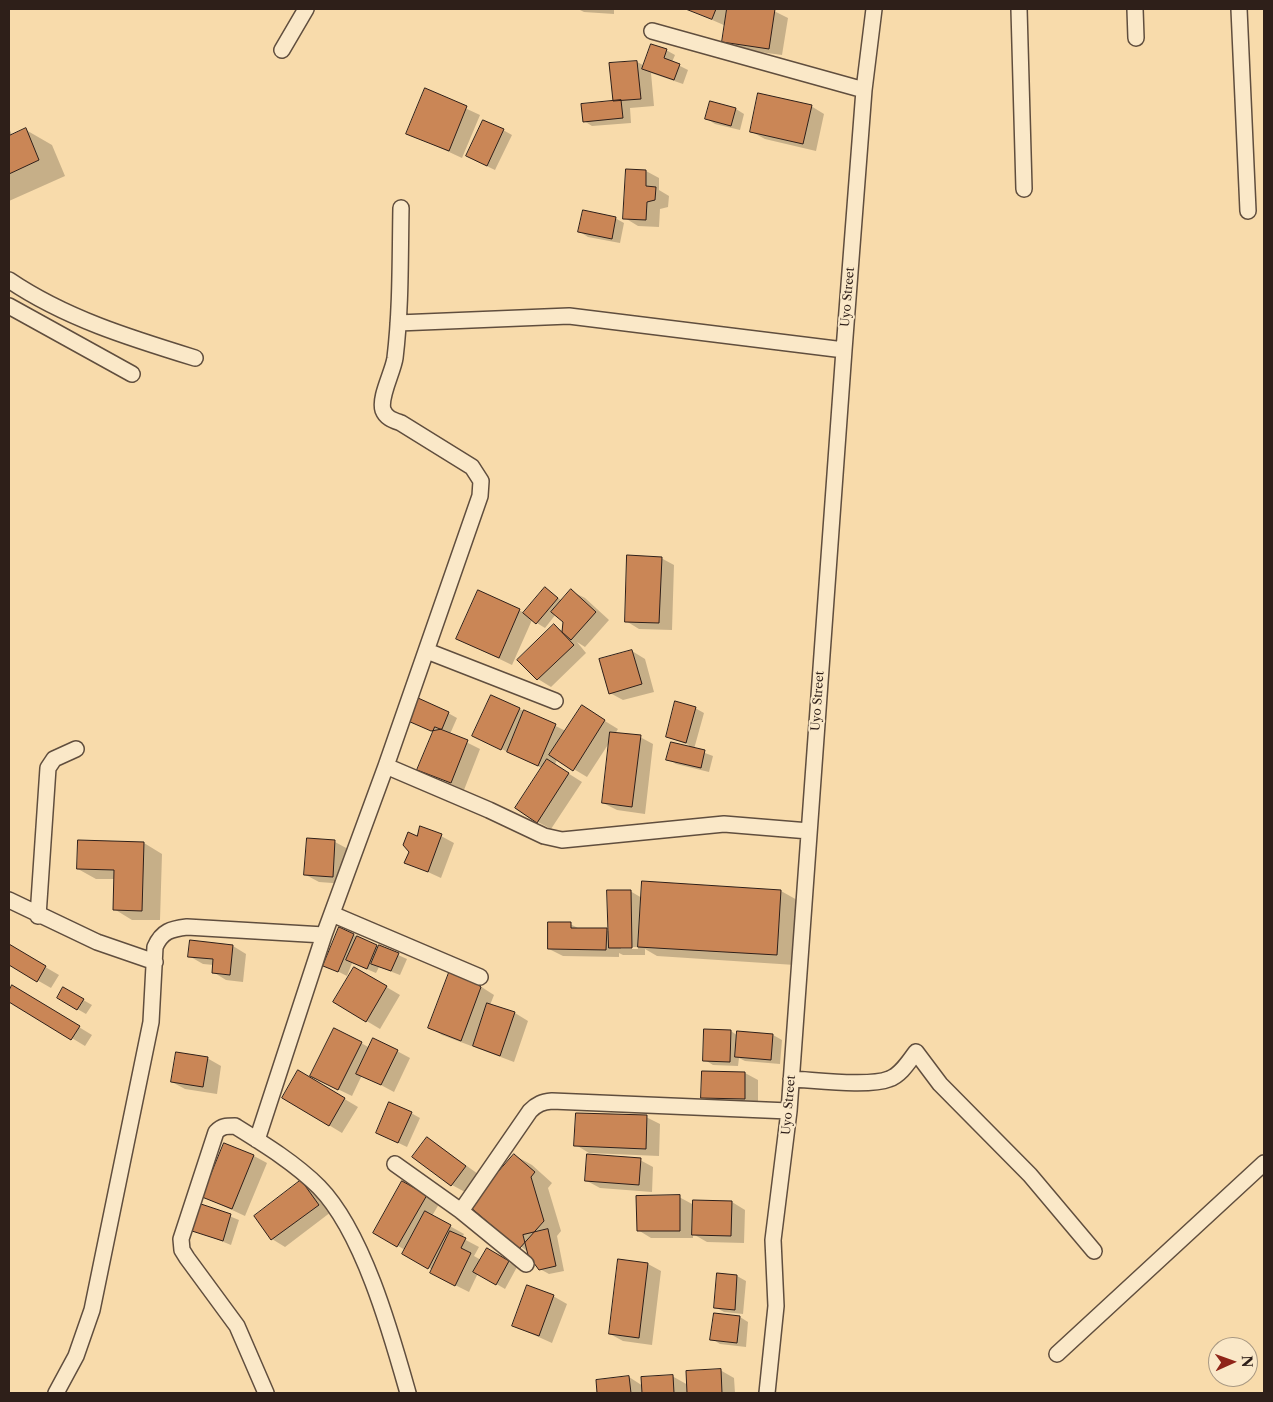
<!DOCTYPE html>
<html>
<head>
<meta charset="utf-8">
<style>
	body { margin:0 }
	#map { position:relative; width:1273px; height:1402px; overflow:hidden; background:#f8dbab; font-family:"Libre Caslon Text",serif }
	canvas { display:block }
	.frame { position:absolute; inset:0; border:10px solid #2e1f19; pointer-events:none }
	.north { position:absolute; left:1208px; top:1337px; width:50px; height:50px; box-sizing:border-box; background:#fae8c8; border:1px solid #a89882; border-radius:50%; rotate:88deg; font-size:14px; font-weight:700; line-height:20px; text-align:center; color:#2e1f19 }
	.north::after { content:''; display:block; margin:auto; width:18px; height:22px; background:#8f2418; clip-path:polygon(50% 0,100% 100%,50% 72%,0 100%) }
</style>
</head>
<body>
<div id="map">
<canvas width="1273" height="1402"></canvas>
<div class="frame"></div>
<div class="north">N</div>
</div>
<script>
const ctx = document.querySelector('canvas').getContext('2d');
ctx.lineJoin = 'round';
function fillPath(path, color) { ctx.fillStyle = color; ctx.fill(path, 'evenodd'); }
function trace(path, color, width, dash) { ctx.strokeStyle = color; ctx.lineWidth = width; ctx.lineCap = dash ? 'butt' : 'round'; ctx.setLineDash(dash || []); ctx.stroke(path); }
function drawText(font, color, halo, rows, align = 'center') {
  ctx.font = font + ' "Libre Caslon Text",serif'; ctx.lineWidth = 4; ctx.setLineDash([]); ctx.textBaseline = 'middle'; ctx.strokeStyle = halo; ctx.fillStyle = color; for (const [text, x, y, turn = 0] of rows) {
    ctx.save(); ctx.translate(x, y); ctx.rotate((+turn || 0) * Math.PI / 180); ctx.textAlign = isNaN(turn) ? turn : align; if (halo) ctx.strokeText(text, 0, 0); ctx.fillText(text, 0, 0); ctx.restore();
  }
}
fillPath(new Path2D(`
	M578 9H614V14L584 12Z
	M687 9 774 11 788 18 782 55 737 49 723 41 726 26Z
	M666 50 675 55 672 62 688 70 683 84 651 73 654 106 630 108 631 123 592 126 584 121 614 102 611 65 637 62 645 66Z
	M426 90 480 115 462 158 408 133Z
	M811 106 824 114 816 151 765 139 752 132Z
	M736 109 744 114 740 130 715 124 707 119Z
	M9 128 12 135 26 130 52 145 65 176 9 201Z
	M503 130 512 135 495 170 476 161Z
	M646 171 659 178V190L669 196 668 207 660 209 659 227 638 226 625 218Z
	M615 218 624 223 620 243 588 237 580 232Z
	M661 558 674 565 672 630 639 629 626 621Z
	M545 588 562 601 571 591 585 598 609 620 585 647 577 642 586 653 551 687 538 679 554 626 563 631 565 622 556 614 545 628 532 620 512 665 458 639 478 592 525 613Z
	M632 651 645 659 654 692 623 700 610 693Z
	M492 696 566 731 595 715 618 729 615 734 640 737 653 744 645 814 617 810 603 803 611 740 587 777 557 759 555 765 582 782 551 829 538 822 542 768 474 736Z
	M695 708 704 713 694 749 713 756 709 772 676 764 668 759 688 747 689 745 667 737Z
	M448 713 457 718 450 734 480 749 464 790 419 769 434 731 418 725Z
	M441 836 454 843 441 878 406 862 417 837Z
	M79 842 144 843 162 854 160 920H132L114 909 115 879H96L78 869Z
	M335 842 348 849 346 884 319 882 306 875Z
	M643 882 781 891 799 901 795 965 657 956 645 949V955H623L619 953V957L563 956 549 949 570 924 580 929 609 931 630 891 642 898ZM621 947H638V949H621Z
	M354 935 407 959 400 975 379 967 376 973 352 963 347 976 325 965Z
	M191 942 233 946 246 954 243 982 226 980 213 972 214 965 203 964 189 956Z
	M9 946 59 975 51 988 9 964Z
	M354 968 400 995 380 1029 335 1002Z
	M469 979 494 995 490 1005 515 1013 528 1021 514 1062 442 1035 429 1027Z
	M13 987 92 1035 85 1046 9 1000V994Z
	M64 989 92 1005 86 1014 58 998Z
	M731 1031 738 1036V1032L773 1035 782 1040 780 1064 745 1061 739 1058 738 1066 713 1065 705 1060Z
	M361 1043 370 1048 397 1051 410 1058 394 1092 362 1075 352 1096 325 1083Z
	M207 1058 221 1066 217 1094 185 1089 172 1082Z
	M299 1072 358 1107 342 1133 284 1098Z
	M745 1073 758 1080V1106L716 1105 703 1097Z
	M411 1113 420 1118 407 1147 386 1137Z
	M646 1117 660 1124 659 1156 589 1153 576 1145Z
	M428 1138 478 1174 465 1192 452 1185Z
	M514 1155 532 1165 552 1183 548 1188 561 1231 557 1236 564 1271 549 1274 540 1269 529 1253 471 1205Z
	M254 1156 267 1163 245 1216 204 1197Z
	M640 1160 653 1167 652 1192 600 1188 587 1181Z
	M301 1182 314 1190 331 1212 285 1247 272 1239Z
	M403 1183 439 1204 432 1216 464 1234 462 1238 479 1247 474 1256 481 1260 487 1249 517 1267 505 1289 478 1273 469 1292 445 1280 433 1270 403 1254 405 1250 375 1232Z
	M679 1197 694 1205 695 1201 732 1202 745 1210 744 1243 707 1242 693 1234V1238H651L638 1230Z
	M202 1205 239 1220 231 1245 194 1230Z
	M648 1264 661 1271 652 1345 623 1341 610 1334Z
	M718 1275 737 1276 746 1281 743 1314 724 1312 715 1307Z
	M553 1296 567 1304 552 1343 514 1326Z
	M740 1317 748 1322 746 1347 720 1344 712 1339Z
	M720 1370 734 1378 735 1393H598L597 1381 629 1377 643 1386 672 1376 688 1385Z`), '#0003');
const building = new Path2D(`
	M686 9H716L712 19Z
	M727 9H775L769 49 722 42Z
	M651 44 667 49 664 58 680 64 674 80 642 69Z
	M637 61 641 99 613 101 609 63Z
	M425 88 467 106 449 151 406 134Z
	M758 93 812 105 803 144 750 132Z
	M621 100 623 118 583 122 581 104Z
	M710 101 736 108 731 126 705 119Z
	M483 120 504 129 487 166 466 156Z
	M26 128 39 160 9 174V136Z
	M626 169 646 170V186L656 187 655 200 647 202 646 220 623 219Z
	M583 210 616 217 612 239 578 232Z
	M627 555 662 557 659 623 625 622Z
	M545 587 558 598 536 624 523 613Z
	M571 589 596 612 571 640 562 632 563 622 551 612Z
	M478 590 520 609 499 658 456 639Z
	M554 624 574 645 537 680 517 660Z
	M632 650 642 684 609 694 599 659Z
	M491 695 520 708 501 750 472 736Z
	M418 698 449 712 442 729 431 731 408 721Z
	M675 701 696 707 686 743 666 737Z
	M582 705 605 720 573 771 549 755Z
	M524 710 556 724 538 766 507 752Z
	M435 727 468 740 451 783 417 770Z
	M610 732 641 735 632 807 602 803Z
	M671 742 705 750 701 768 666 760Z
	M547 759 569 773 537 823 515 808Z
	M420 826 442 834 428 872 404 863 409 852 403 845 408 832 417 836Z
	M307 838 335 840 333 877 304 875Z
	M78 840 144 842 142 911 113 910 114 870 77 869Z
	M642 881 781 890 777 955 638 947Z
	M607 890H631L632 948H609Z
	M548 922H571V928H607L606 950 548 949Z
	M339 927 354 934 338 972 323 966Z
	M357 936 377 945 367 969 346 960Z
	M190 940 233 945 230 975 212 973 213 959 188 957Z
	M9 944 46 966 37 982 9 965Z
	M379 945 399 953 391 971 371 964Z
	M354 967 387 986 366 1022 333 1002Z
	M450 970 469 978 481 987 461 1041 428 1028Z
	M12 985 80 1026 71 1040 9 1002V991Z
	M63 987 84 999 77 1010 57 998Z
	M487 1003 515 1012 500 1056 473 1046Z
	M334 1028 362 1042 338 1090 310 1076Z
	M704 1029 731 1030 730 1062 703 1061Z
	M737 1031 773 1034 771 1060 735 1057Z
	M373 1038 398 1050 381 1085 356 1074Z
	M176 1052 208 1057 203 1087 171 1082Z
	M298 1070 345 1098 329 1126 282 1098Z
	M702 1071 745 1072V1099L701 1098Z
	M389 1102 412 1112 398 1143 376 1133Z
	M576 1113 647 1115 646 1149 574 1146Z
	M427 1137 466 1166 451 1186 412 1157Z
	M224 1143 254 1155 232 1209 202 1197Z
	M514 1154 535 1172 531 1177 544 1221 519 1249 469 1206Z
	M587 1154 641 1158 639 1185 585 1181Z
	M301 1180 319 1205 271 1240 254 1216Z
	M402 1181 427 1195 397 1247 373 1233Z
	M680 1195V1231H637L636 1196Z
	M693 1200 732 1201 731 1236 692 1235Z
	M201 1204 231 1214 223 1241 192 1231Z
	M425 1211 451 1225 428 1269 402 1254Z
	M548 1229 556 1266 539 1270 528 1255 523 1235Z
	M450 1231 466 1238 461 1248 471 1253 455 1286 430 1273Z
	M487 1248 509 1261 496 1285 473 1272Z
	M618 1259 648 1263 639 1338 609 1334Z
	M717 1273 737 1275 735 1310 714 1308Z
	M527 1285 554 1295 539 1336 512 1326Z
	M714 1313 740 1316 737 1343 710 1340Z
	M721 1369 722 1393H687L686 1371Z
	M673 1375 674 1393H642L641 1377Z
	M629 1376 631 1393H597L596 1380Z`);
fillPath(building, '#ca8656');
trace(building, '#2e1f19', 1);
const minor = new Path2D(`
	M1019 9 1024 189
	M1135 9 1136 38
	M1239 9 1248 211
	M652 31 864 90
	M282 50 306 9
	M9 280C65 318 130 338 195 358
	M9 306 132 374
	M398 323 569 316 844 350
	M427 651 555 701
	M386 766 489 810 544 836 562 840 724 824 809 831
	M9 900 97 942 155 962
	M332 914 480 977
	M38 916 48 768 54 759 76 749
	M791 1079C815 1080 869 1087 889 1079 901 1075 909 1061 916 1052L940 1084 1030 1175 1094 1251
	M257 1140 324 935 386 766 480 496 481 481 472 467 401 423C393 420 386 418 383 410 379 397 393 372 395 358 401 308 400 258 401 208
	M395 1164 461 1211 526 1264
	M461 1211 530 1111C537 1104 542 1102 552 1101L789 1111
	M1057 1354 1264 1163
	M56 1393 76 1356 92 1310 151 1022 155 947C162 931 171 929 187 927L324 935
	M266 1393 237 1326 187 1258 182 1250 181 1239 216 1132C222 1126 226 1126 235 1126 264 1144 295 1163 319 1187 363 1232 391 1333 408 1393
	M767 1393 776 1306 773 1240 789 1111 844 350 864 90 874 9`);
trace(minor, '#604e3e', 18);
trace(minor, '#fae8c8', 15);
drawText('12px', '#2e1f19', '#fae8c8', [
	["Uyo Street",848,297,-85],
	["Uyo Street",818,701,-86],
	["Uyo Street",789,1105,-85]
]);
</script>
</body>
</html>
